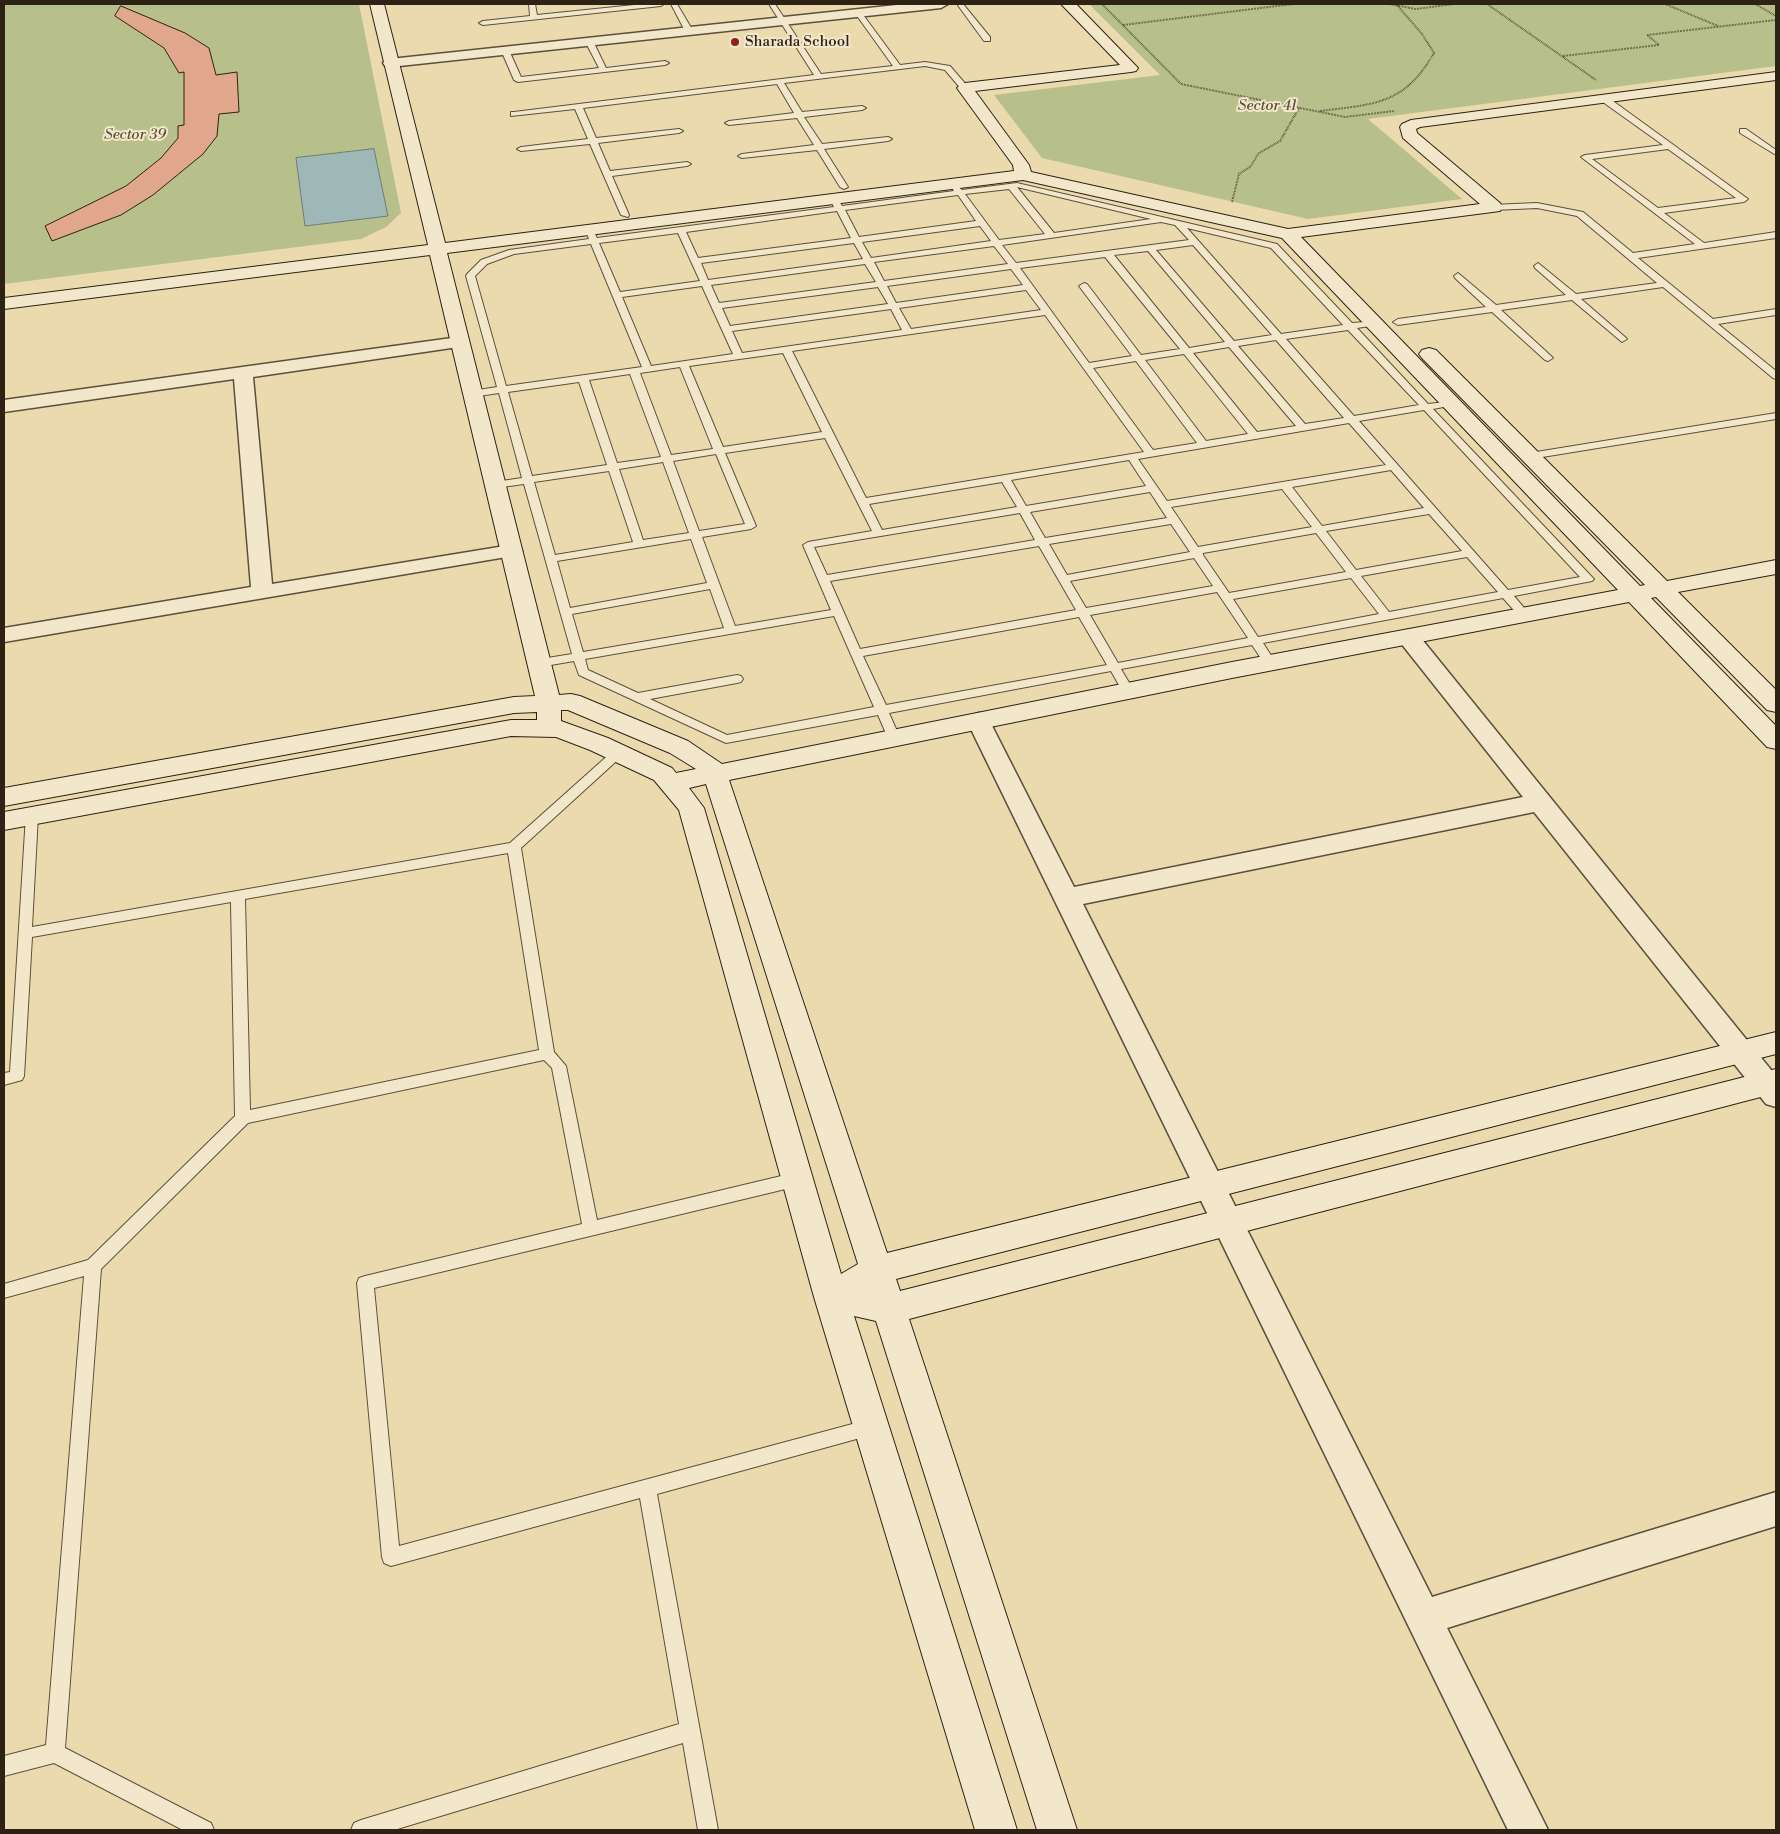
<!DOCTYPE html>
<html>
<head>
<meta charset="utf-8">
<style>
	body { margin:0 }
	#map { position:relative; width:1780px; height:1834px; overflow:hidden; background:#ecdaaf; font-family:"Libre Bodoni",serif }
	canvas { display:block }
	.frame { position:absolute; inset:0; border:5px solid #2d2214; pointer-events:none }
</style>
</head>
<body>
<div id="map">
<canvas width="1780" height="1834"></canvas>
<div class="frame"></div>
</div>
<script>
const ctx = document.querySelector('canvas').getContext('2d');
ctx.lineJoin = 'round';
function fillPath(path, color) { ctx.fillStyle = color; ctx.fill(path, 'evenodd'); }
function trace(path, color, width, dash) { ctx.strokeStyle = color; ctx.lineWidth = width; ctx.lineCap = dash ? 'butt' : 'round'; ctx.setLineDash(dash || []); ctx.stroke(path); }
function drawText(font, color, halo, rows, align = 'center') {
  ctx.font = font + ' "Libre Bodoni",serif'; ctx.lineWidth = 4; ctx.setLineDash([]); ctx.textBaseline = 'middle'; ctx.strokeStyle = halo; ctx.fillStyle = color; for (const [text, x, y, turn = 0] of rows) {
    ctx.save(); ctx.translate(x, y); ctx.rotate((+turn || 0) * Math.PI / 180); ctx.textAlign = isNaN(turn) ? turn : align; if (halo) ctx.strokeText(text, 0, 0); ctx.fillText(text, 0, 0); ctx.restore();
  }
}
fillPath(new Path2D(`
	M4 4H359L401 213 386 227 361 239 4 284Z
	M1089 4H1772L1776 6V66L1368 119 1462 199 1308 219 1042 158 994 95 1160 75Z`), '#b7c08b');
const water = new Path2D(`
	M374 149 388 216 305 226 296 158Z`);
fillPath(water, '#9db8b6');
trace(water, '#707c75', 1);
const building = new Path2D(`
	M121 6 185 33 209 48 216 75 237 72 239 112 219 114 217 136 203 154 153 195 121 215 52 241 45 226 126 186 161 158 178 138V126L184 125V72L179 73 164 48 115 16Z`);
fillPath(building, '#e1a78c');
trace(building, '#2d2214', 1);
const lane = new Path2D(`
	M529 4H535L537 15 644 4H664L661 6 483 25 479 23 483 21 530 16Z
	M671 4H677L693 31 692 33H686Z
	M769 4H775L821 74 893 66 855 13 859 11 861 12 900 65 925 62 950 66 969 88 962 90 945 70 925 66 784 83 802 112 862 106 866 108 862 110 804 117 822 144 888 137 892 139 888 141 824 149 848 187 844 189 840 187 817 150 742 158 738 156 742 154 814 145 797 118 729 125 725 123 729 121 794 113 777 84 583 108 596 138 679 129 683 131 679 133 598 143 610 171 687 162 691 164 687 166 612 176 629 215 628 217 621 215 590 144 521 151 517 149 521 147 588 139 575 109 511 116V112H514L814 75Z
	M957 4H963L990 37V41H984Z
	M586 39 593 41 606 68 665 61 669 63 665 65 518 82 514 80 501 50 508 48 521 77 599 68 585 41Z
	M1600 96H1606L1748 199 1744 202 1664 213 1704 243 1776 232V238L1638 258 1713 319 1776 309V315L1718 324 1776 371V379L1773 378 1663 287 1581 299 1625 337 1627 339 1622 342 1572 300 1501 310 1551 356 1553 358 1548 361 1545 360 1492 312 1398 325 1393 322 1398 319 1486 307 1455 278 1454 276 1458 273 1496 305 1566 295 1535 268 1534 266 1538 263 1576 294 1657 283 1577 216 1537 208 1494 210 1491 209V205L1537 203 1583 212 1633 253 1695 244 1581 157 1585 155 1663 145 1600 100ZM1668 149 1736 198 1658 208 1592 159Z
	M1740 129H1746L1776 150V155L1740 133Z
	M1017 183 1277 244 1352 323 1377 321V325L1357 328 1428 404 1454 401V405L1433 409 1592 577 1594 579 1592 581 1514 596 1530 615 1524 619 1520 617 1503 598 1263 643 1276 663 1270 667 1266 666 1252 645 1121 669 1134 691 1128 695 1124 694 1111 671 889 713 900 738 894 742 888 738 878 715 726 743 579 675 574 661 539 667 535 666 533 663 535 660 572 654 524 484 495 488 490 485 495 482 522 478 499 393 472 397 467 394 472 391 497 387 466 276 467 274 481 260 509 250 589 239 587 234 591 231 594 232 597 238 834 207 831 201 835 198 838 199 842 206 954 191 951 186 955 184 962 190ZM1017 187 1151 219 1054 233ZM1009 189 1045 234 999 240 965 194ZM958 195 976 221 859 237 845 210ZM837 211 851 238 698 258 686 232ZM1161 222 1175 225 1189 240 1016 263 1002 245ZM980 226 991 241 871 258 862 242ZM1187 228 1271 248 1343 325 1281 334ZM678 233 700 281 620 292 599 243ZM854 243 863 259 708 280 701 263ZM591 244 642 367 506 386 475 276 487 264 514 254ZM1193 245 1272 335 1234 341 1156 250ZM994 246 1008 264 884 281 874 262ZM1148 251 1225 342 1189 348 1114 255ZM1105 257 1180 349 1141 355 1087 284 1084 283 1079 286 1132 356 1089 363 1020 268ZM865 264 876 282 719 303 711 285ZM1011 269 1023 285 896 303 887 286ZM702 286 733 354 651 366 622 297ZM878 287 888 304 730 326 722 308ZM1026 290 1041 310 911 329 899 308ZM891 309 902 330 742 353 732 331ZM1045 315 1144 452 866 498 792 351ZM1348 330 1419 405 1354 416 1286 339ZM1276 340 1344 418 1305 424 1238 346ZM1229 347 1296 426 1257 432 1193 353ZM783 353 822 432 723 447 689 366ZM1184 354 1248 434 1206 441 1145 360ZM1136 361 1197 443 1153 450 1093 368ZM680 367 713 449 671 455 640 373ZM630 374 661 457 617 463 589 380ZM579 382 607 465 532 476 508 392ZM1424 410 1580 577 1508 590 1359 421ZM1349 423 1386 465 1167 501 1138 459ZM825 438 872 531 808 542 803 545 831 610 735 626 702 537 751 529 756 526 725 453ZM716 454 745 524 699 531 673 461ZM1129 460 1146 486 1026 506 1011 480ZM663 462 689 533 643 540 619 469ZM1391 470 1424 508 1322 526 1292 487ZM609 471 633 542 555 555 534 482ZM1002 482 1017 507 882 530 869 504ZM1282 489 1312 527 1198 547 1171 507ZM1150 492 1167 518 1045 538 1030 512ZM1020 513 1035 540 827 575 814 547ZM1429 514 1462 551 1356 570 1326 531ZM1171 524 1190 552 1067 575 1049 544ZM1316 533 1346 572 1229 593 1203 555V553ZM691 539 707 583 570 608 557 561ZM1039 546 1076 610 860 649 830 581ZM1467 557 1498 592 1389 612 1361 576ZM1194 558 1213 586 1086 608 1070 581ZM1351 578 1379 614 1258 637 1233 599ZM710 589 724 628 583 652 572 614ZM1217 592 1248 638 1118 663 1090 615ZM834 616 874 707 727 735 650 699 737 683 741 682 743 679 741 676 737 675 638 693 588 670 585 659ZM1079 617 1107 665 886 705 863 656Z
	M1776 413V419L1530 459 1525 456 1530 453Z
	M618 749 622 750 624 753 622 756 521 848 554 1052 566 1066 597 1220 798 1172 804 1174 806 1179 804 1184 798 1186 374 1288 399 1546 871 1419 877 1421 880 1427 877 1433 871 1435 657 1494 718 1830H698L683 1743 394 1830H351L354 1823 361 1820 679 1724 640 1498 391 1566 384 1563 382 1557 357 1283 359 1278 365 1276 582 1224 552 1068 544 1060 248 1123 101 1269 65 1748 211 1823 214 1830H183L54 1763 4 1776V1756L46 1745 84 1276 4 1298V1284L88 1260 235 1116 231 902 32 937 24 1076 22 1080 4 1085V1073L10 1072 26 815 27 812H37L38 815 32 927 510 843 614 750ZM508 853 539 1050 250 1110 245 899Z`);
const street = new Path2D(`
	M906 4H948L941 8 390 67 385 66 383 63 385 60 390 59Z
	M459 337 465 338 468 342 465 346 253 377 272 584 511 545 518 547 522 551 518 555 4 642V628L251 587 234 379 4 412V400Z
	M1408 630 1416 632 1776 1076V1107L1766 1104 1534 812 1083 904 1432 1597 1776 1492V1526L1447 1628 1548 1830H1508L967 721 971 716 979 713 987 716 1074 887 1523 797 1400 642 1397 637 1400 632Z`);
const secondary = new Path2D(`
	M370 4H384L445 243 1014 171 1013 165 957 88 960 85 965 83 1120 65 1061 4H1076L1138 68 1136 71 1131 72 975 91 1029 165 1031 172 1288 229 1480 204 1403 138 1400 127 1402 124 1411 120 1776 72V80L1420 127 1416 129 1417 133 1500 203 1502 207 1500 211 1301 237 1640 586 1645 585 1422 358 1419 354 1422 350 1429 348 1436 350 1667 581 1776 560V574L1678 592 1776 690V712L1767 710 1656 597 1651 598 1776 726V749L1767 747 1629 602 1232 678 729 780 887 1253 1776 1032V1054L896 1279 900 1291 1776 1069V1093L909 1319 1077 1830H1037L876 1321 854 1316 1017 1830H975L814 1297 679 810 654 780 590 750 556 737 511 736 4 830V812L511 720H537V712L514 713 4 806V788L514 697 535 696 430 255 4 309V298L428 245ZM1023 180 1282 238 1618 590 1232 662 722 764 688 741 580 696 571 694 559 695 447 253ZM561 710H568L670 753 696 769 676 773 672 768 608 738 561 721ZM706 784 858 1264 841 1274 704 808 689 788Z`);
trace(lane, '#5d503b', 2);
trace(street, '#5d503b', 3);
trace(secondary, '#2d2214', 2);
trace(new Path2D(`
	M1102 4 1181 84 1345 117 1394 111
	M1389 4 1416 9 1454 4
	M1487 4 1596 80
	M1665 4 1718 26
	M1755 4 1776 16
	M1123 25 1293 4
	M1563 56 1659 45 1647 35 1776 20
	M1320 111C1375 104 1404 105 1434 53L1422 34 1397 5
	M1232 202 1239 174 1250 167 1259 153 1280 141 1299 108`), '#2d2214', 2, [0.5, 1]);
fillPath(lane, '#f3e7cb');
fillPath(street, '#f3e7cb');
fillPath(secondary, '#f3e7cb');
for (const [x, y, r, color] of [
	[735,42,5,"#8f2418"]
]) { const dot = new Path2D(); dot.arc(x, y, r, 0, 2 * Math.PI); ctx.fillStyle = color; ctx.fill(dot); trace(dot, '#f3e7cb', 2); }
drawText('15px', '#2d2214', '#f3e7cb', [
	["Sharada School",745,42]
], 'left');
drawText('italic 15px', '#565138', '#f3e7cb', [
	["Sector 41",1267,106],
	["Sector 39",135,135]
]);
</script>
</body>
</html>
